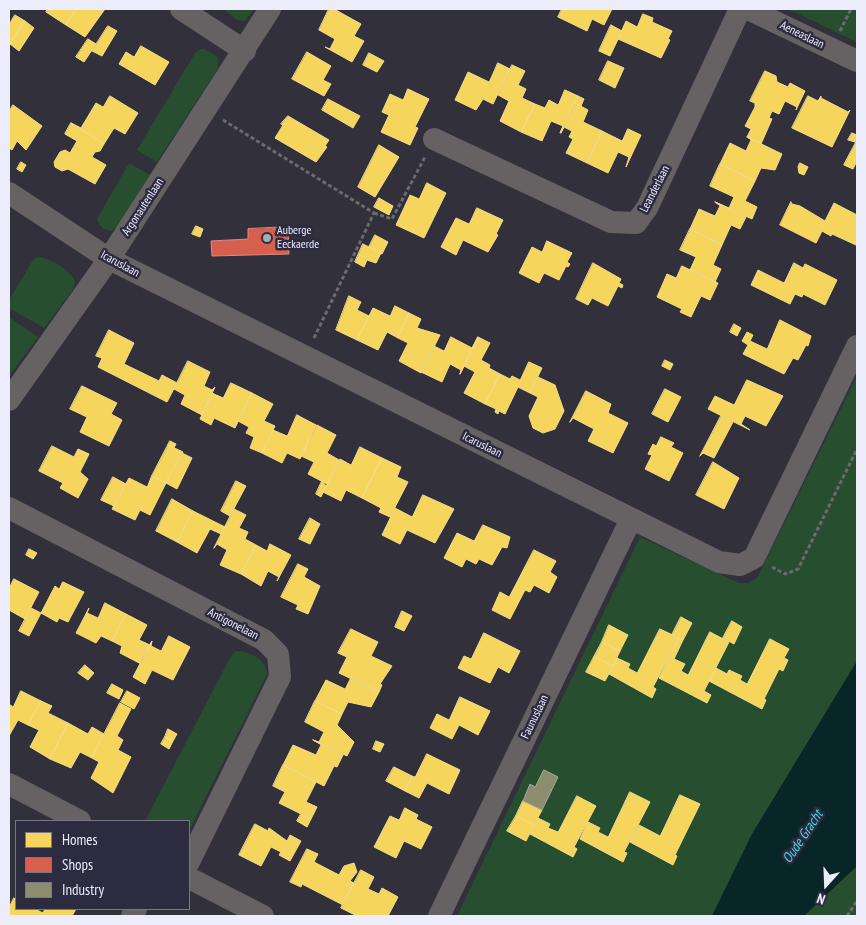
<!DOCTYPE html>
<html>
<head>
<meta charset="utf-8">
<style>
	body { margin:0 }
	#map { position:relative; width:866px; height:925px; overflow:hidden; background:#31303b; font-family:"PT Sans Narrow",sans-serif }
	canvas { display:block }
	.frame { position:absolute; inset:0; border:10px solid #ececfa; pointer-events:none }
	.legend { position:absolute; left:15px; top:820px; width:175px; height:90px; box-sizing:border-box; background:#2d2b40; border:1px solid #79788a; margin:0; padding:6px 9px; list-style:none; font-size:15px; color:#ececfa }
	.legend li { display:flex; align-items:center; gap:10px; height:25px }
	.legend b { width:25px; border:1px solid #79788a }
	.north { position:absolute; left:801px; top:860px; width:50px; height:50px; -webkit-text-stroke:4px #2d2b40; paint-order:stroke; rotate:200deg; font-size:14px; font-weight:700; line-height:20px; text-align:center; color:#ececfa }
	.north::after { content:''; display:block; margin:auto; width:18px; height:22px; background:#ececfa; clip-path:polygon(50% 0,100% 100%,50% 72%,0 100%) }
</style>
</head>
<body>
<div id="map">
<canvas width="866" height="925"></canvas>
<div class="frame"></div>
<ul class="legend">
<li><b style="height:14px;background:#f6d55c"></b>Homes</li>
<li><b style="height:14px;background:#d6604d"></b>Shops</li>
<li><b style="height:14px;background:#8c8c6e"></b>Industry</li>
</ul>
<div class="north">N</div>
</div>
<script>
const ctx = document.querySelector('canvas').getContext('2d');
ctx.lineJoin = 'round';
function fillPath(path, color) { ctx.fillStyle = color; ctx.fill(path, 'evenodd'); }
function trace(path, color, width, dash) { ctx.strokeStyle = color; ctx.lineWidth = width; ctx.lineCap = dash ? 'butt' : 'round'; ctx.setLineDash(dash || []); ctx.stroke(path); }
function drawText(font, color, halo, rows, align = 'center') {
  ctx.font = font + ' "PT Sans Narrow",sans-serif'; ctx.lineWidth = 5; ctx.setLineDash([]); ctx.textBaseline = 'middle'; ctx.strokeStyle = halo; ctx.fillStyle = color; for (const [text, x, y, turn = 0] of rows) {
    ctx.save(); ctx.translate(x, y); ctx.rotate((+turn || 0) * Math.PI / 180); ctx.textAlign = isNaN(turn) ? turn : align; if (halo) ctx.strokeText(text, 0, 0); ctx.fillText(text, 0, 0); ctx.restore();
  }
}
fillPath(new Path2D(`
	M224 9H255L244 21 237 20Z
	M788 9H857V42Z
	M200 49H204L218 57V68L157 162 137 150 195 53Z
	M129 163 150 175 117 227 112 231C103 230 100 227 97 219Z
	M38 257C50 258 70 270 75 281L74 288 44 328 9 308V300L33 260Z
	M9 317 38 337 9 376Z
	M857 376V661L752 834 712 916H457L640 537 739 583H748L757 578Z
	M236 651C250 651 267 660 267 674L189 831V821H145L231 656Z
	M857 866V916H804L806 913Z`), '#274f2f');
fillPath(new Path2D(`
	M857 661V866L804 916H712L752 834Z`), '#082528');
const homes = new Path2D(`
	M48 9H76L66 25 46 12Z
	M76 9H105L85 37 66 25Z
	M329 9H334L361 24 354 36 364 41 352 62 325 47 330 49 335 39 319 30Z
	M562 9H612L604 25 592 19 587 31 558 17Z
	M643 14 653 18 652 22 672 31 668 39 670 40 661 58 618 39 626 21 637 27Z
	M15 15 25 21 10 44 9 25Z
	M25 21 34 28 19 51 10 44Z
	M611 25 622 31 610 56 599 51Z
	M108 26 117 31 102 56 92 51Z
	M88 39 96 44 84 62 76 57Z
	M141 46 169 62 155 85 119 64 126 52 134 57Z
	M307 52 331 66 323 80 331 84 324 96 292 79Z
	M369 53 384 61 377 72 363 65Z
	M608 61 624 68 615 88 599 80Z
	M498 63 510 69 493 104 483 99 476 110 455 100 468 72 489 82Z
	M512 65 525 71 518 85 526 89 522 98 535 104 521 132 500 121 509 101 498 95Z
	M765 71 776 76 777 82 788 87 790 83 805 91 796 110 797 107 785 101 779 114 772 111 769 118 772 119 761 144 747 137 751 129 745 126 755 107V103L750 101Z
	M408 89 429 99 415 127 418 128 410 145 381 132 389 115 382 112 390 94 403 100Z
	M565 90 578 96 560 133 563 126 551 121 542 141 521 132 535 104 545 108 549 100 558 105Z
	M110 96 138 113 125 134 114 128 104 144 71 123 81 128 96 103 103 107Z
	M578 96 584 99 581 106 574 103Z
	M808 96 818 101 821 96V98L848 112 850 110 832 147 792 128Z
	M328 99 360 116 353 128 322 110Z
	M575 103 588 110 583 122 602 131 587 163 566 153 573 139 569 137 572 131 564 127 561 133Z
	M13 105 42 126 26 150 17 141 12 150 9 148V112Z
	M288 116 329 140 325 146 327 147 316 162 275 138 283 125 281 124Z
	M71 123 104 144 100 151 95 152 92 157 106 165 95 184 68 169 62 171 55 167 54 162 60 152 65 150 70 153 77 141 65 134Z
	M628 129 641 135 626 167 629 157 618 152 608 173 587 163 602 131 622 141Z
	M852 133 857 135 855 142 848 140Z
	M747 137 782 154 775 170 761 168 755 181 720 164 730 143 746 151 751 140Z
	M856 142 857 161 853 169 844 165Z
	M379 145 399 157 375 197 358 187Z
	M21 162 26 165 22 172 17 169Z
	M800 163 808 167 804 175 799 173 798 167Z
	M720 164 755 181 745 201 757 207 752 219 715 202 729 208 734 197 710 186Z
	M427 183 446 193 424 238 396 225 410 195 419 199Z
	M379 198 393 206 389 215 374 207Z
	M715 202 746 217 740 229 731 225 722 245 690 229 699 209 715 216 720 206Z
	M791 202 792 204 800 206 825 221 834 203 857 215 856 245 832 234 831 236 822 231 816 243 780 225Z
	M477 208 503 220 496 234 498 235 488 252 463 240 456 255 441 247 456 218 469 224Z
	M196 226 203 229 200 237 192 234Z
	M690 229 722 245 713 265 721 269 715 282 690 270 696 257 680 250Z
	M375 235 388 242 382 254 369 247Z
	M547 241 572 253 567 262 570 264 568 267 566 266 559 280 544 273 539 283 519 273 532 247 542 252Z
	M363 244 381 253 376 263 367 260 364 267 355 262Z
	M593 263 621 279 619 283 623 285 622 288 618 286 608 306 592 298 588 305 576 299Z
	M794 263 803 268 805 264 837 280 825 305 803 294 802 297 795 294 790 304 751 285 758 270 784 283Z
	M682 266 718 283 710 300 701 296 691 317 680 312 682 309 657 297 667 274 676 278Z
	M349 296 361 302 357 310 369 316 357 340 336 330Z
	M395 306 409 313 398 338 387 332 378 350 357 340 373 308 390 316Z
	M409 313 421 319 417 328 440 335 421 373 399 361 408 343 398 338Z
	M780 320 811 336 808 346 806 345 798 360 793 358 784 374 743 354 748 345 742 341 747 332 753 335 750 341 767 349Z
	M734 324 741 328 737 336 730 332Z
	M109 330 134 343 124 364 159 381 162 375 177 383 167 402 98 367 102 358 96 356Z
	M451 337 472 348 478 337 460 374 461 370 450 364 442 382 421 372 434 346 444 351Z
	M478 337 490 343 481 360 490 365 489 368 500 374 485 404 464 393 475 372 464 366 460 374Z
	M665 360 673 364 670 370 662 366Z
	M188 361 210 372 204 386 212 390 215 387 202 415 181 404 185 395 174 389Z
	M529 362 542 368 530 393 518 387 505 414 499 411 498 414 495 412 496 409 485 404 500 374 510 379 512 376 520 380Z
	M538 377 555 385 564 411 555 429 543 433 533 428 529 416 538 397 530 393Z
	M747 380 783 396 766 426 745 416 741 424 750 430 708 409 715 396 734 405Z
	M231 383 252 393 235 428 214 418 211 425 200 419 212 393 223 398Z
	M82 386 117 403 111 414 122 420 109 446 80 432 87 417 70 409Z
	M665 389 681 397 668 422 652 414Z
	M586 391 611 404 608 413 628 423 613 453 588 441 594 429 573 418 570 422Z
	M252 393 273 404 264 421 275 426 262 453 250 448 254 437 246 433 249 427 238 421Z
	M297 415 316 425 300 459 287 453 282 463 262 453 273 430 287 436Z
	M721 416 733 422 714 458 703 453 700 456Z
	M317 425 336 435 327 453 339 460 327 484 308 474 314 462 301 456Z
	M661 437 674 443 671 447 683 453 669 481 645 469 652 455 648 454 653 444 656 446Z
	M170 441 176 444 174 448 168 445Z
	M168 445 183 452 166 483 152 476Z
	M52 446 74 457 78 449 89 454 80 472 88 479 78 498 60 488 63 483 39 471Z
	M360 447 382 458 362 498 346 490 341 501 323 492 340 459 351 465Z
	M182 453 192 458 177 489 166 483Z
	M382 458 401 467 397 477 408 482 390 517 379 512 381 508 362 498Z
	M713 462 739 478 724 509 696 495Z
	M152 476 166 483 150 515 140 510 135 520 112 509 129 478 147 487Z
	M113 477 126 484 114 506 101 500Z
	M236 481 246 486 230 516 221 511Z
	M322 481 326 486 321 497 316 494Z
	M423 495 454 509 435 543 407 530 400 544 382 535 395 508 412 517Z
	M172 499 193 511 177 542 156 531Z
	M234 509 246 515 239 528 248 532 245 539 256 545 241 574 220 565 227 550 217 544 214 548Z
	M193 511 225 527 221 534 210 529 197 553 177 542Z
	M310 518 320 524 310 544 299 539Z
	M483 525 510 537 507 548 502 547 492 565 479 559 476 564 466 559 462 567 444 558 457 533 474 541Z
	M270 544 291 555 277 581 279 577 268 571 261 586 241 574 256 545 267 551Z
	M29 549 37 553 33 559 26 555Z
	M534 550 556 561 550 572 557 577 549 593 534 585 530 592 525 590 510 619 492 610 500 592 509 597Z
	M298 564 308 569 304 577 320 586 308 614 296 609 298 605 281 597Z
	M14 579 39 592 25 619 9 610V589Z
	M63 582 84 592 68 622 59 618 57 622 41 613 55 586 59 589Z
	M105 603 126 614 112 641 101 636 96 643 76 633 89 608 87 613 98 618Z
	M31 608 41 613 29 636 19 631Z
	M402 611 412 616 404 631 395 627Z
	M126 614 147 625 139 640 150 645 152 641 141 664 120 653 122 646 112 641Z
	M681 617 692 623 683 640 672 635Z
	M732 621 742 627 734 644 723 638Z
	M609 625 628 635 620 651 602 642Z
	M351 629 378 642 371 656 392 666 380 684 382 685 379 692 339 673 347 657 338 653Z
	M660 629 679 638 653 687 656 689 652 698 609 674 617 658 630 664 628 668 637 673Z
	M710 632 729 642 704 691 711 695 707 703 659 678 679 638 683 640 674 659 685 664 681 671 688 675Z
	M484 633 520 651 509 673 498 667 490 683 458 668 464 656 471 659Z
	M169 636 190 647 173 680 152 670 145 684 133 677 152 641 151 646 161 651Z
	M770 639 789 649 784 658 788 660 783 671 779 669 764 699 766 700 762 709 709 681 716 668 727 674 729 670 742 676 740 680 747 684Z
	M602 642 620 651 613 666 594 657Z
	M594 657 613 666 605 681 586 672Z
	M85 665 94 673 88 680 78 673Z
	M351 678 379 692 371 707 348 702 342 714 315 701 326 680 345 689Z
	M112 684 123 690 119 699 107 693Z
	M21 691 41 701 28 725 18 720 9 736V704L13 707Z
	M127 691 140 698 134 709 121 702Z
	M460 697 490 711 478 735 459 725 452 739 430 728 437 714 449 720Z
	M41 701 52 706 48 713 68 723 50 759 30 747 39 730 28 725Z
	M315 701 342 714 337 725 354 742 347 756 313 740 319 742 324 732 305 722Z
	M120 703 131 709 117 736 123 740 118 750 131 757 113 793 91 778 99 762 92 758Z
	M68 723 88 734 92 727 104 734 92 758 80 752 71 768 50 759Z
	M168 729 177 734 173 741 165 737Z
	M165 737 173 741 169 749 161 744Z
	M313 740 343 755 337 767 334 766 324 786 283 765 293 745 316 755 321 745Z
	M376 741 384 744 380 752 373 749Z
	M427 754 460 770 449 794 427 783 419 798 405 791 412 776 415 777Z
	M283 765 316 782 306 802 317 807 311 819 279 803 285 792 273 786Z
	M394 767 412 776 405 791 386 781Z
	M630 792 650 802 624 852 627 853 623 862 580 839 588 822 600 828 598 832 608 837Z
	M680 795 700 804 675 855 677 856 673 865 630 842 639 825 660 836Z
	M577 796 596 806 574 847 577 849 573 857 530 834 538 818 550 824 548 828 558 832Z
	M523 801 542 810 534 825 516 816Z
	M405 808 418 815 416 819 432 827 421 849 404 841 396 858 374 847 390 816 399 820Z
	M301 814 311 819 307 827 297 821Z
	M516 816 534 825 526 841 507 831Z
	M255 824 268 831 269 828 287 841 290 835 301 841 290 861 279 855 281 852 271 847 261 866 239 855Z
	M307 849 318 854 314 862 339 875 344 866 354 863 357 872 350 881 354 883 343 905 302 884 301 887 290 882Z
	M361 870 374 877 368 889 379 894 382 888 398 897 388 916H357L341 908Z
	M14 898 16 900V909H35L43 913 45 909H76L72 916H13L9 914V908Z`);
fillPath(homes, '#f6d55c');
trace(homes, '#f3dc8b', 1);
const shops = new Path2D(`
	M288 227 289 254 212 256 211 241 248 239V229Z`);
fillPath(shops, '#d6604d');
trace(shops, '#dd8a81', 1);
const industry = new Path2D(`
	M544 770 558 777 542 810 523 801 530 784 535 787Z`);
fillPath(industry, '#8c8c6e');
trace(industry, '#a9a998', 1);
trace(new Path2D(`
	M840 31 851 9
	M223 120 374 213 314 338
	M374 213 392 219 425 157
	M772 567 785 574 798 569 857 449
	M847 916 857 901`), '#6c6a6e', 3, [4, 2.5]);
trace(new Path2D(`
	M181 9 245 51
	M748 9 857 61
	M434 139 611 222 636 223 647 208 740 9
	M9 193 109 259 719 562 740 565 754 558 857 346
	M9 400 109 259 270 9
	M9 508 264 640 278 654 280 677 189 862
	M9 784 80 821
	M189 878 263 916
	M132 916 136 909
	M439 916 631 519`), '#666264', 22);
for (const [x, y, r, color] of [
	[267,238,5,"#abaab7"]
]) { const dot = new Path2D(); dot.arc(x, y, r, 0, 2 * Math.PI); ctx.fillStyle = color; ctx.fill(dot); trace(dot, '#2d2b40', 2); }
drawText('12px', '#ececfa', '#2d2b40', [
	["Aeneaslaan",802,35,26],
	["Leanderlaan",655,189,-63],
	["Argonautenlaan",143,207,-57],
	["Icaruslaan",120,264,28],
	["Icaruslaan",482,445,26],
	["Antigonelaan",233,624,27],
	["Faunuslaan",535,717,-64]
]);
drawText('12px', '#ececfa', '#2d2b40', [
	["Auberge",277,231],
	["Eeckaerde",277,245]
], 'left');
drawText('italic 14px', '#47dce7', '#2d2b40', [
	["Oude Gracht",803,837,-56]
]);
</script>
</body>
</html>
